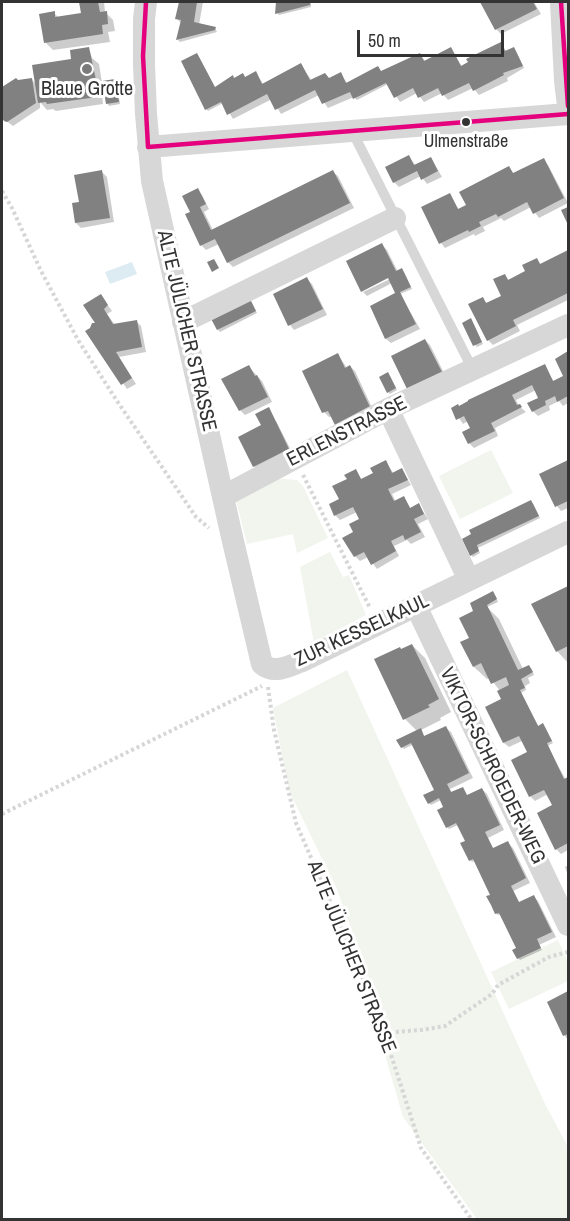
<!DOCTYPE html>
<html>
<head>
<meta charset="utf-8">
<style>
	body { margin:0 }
	#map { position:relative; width:570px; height:1221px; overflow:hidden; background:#fff; font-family:"Archivo Narrow",sans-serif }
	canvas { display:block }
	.frame { position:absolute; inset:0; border:3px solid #333; pointer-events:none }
	.scale { position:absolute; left:357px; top:30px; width:147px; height:27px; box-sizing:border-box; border:3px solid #333; border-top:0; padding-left:8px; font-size:18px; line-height:21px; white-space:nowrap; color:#333; -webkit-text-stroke:4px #fff; paint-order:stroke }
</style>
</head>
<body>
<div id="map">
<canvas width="570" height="1221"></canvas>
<div class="frame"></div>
<div class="scale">50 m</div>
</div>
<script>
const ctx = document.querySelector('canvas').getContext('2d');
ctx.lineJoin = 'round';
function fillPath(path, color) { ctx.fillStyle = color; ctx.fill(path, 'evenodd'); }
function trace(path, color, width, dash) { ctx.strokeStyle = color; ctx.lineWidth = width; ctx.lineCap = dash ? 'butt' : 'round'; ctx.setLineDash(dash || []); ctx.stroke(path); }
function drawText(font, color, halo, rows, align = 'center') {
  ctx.font = font + ' "Archivo Narrow",sans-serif'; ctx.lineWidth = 6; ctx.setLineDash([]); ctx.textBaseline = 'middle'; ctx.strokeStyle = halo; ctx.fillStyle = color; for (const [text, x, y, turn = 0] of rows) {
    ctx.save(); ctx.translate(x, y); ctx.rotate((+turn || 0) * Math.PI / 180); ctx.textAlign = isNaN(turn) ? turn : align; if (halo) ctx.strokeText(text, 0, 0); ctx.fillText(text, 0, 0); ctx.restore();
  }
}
fillPath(new Path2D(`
	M491 450 513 493 460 519 439 476Z
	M271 478 297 480 303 486 328 538 297 553 293 534 247 544 235 496Z
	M330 552 343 577 349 575 366 615 314 643 300 567Z
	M347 670 545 1104 568 1147V1219H477L403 1117 385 1055 366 970 336 887 289 791 273 708Z
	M558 940 568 962V981L509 1009 491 972Z`), '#f1f5ed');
fillPath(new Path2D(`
	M132 262 137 274 110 284 105 272Z`), '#ddebf3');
fillPath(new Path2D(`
	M81 2H104L105 12 113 20 115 31 108 32 110 42 53 50 46 43 54 13 59 18 83 15Z
	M180 2H203L199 25 215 28 217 32 180 42 178 40 182 24 176 18Z
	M277 2H311V7L279 15 277 13Z
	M482 2H534L541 14 501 34 496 29Z
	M501 44 507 52 516 51 524 68 507 78 508 81 479 95 473 88 448 100 442 93 424 102 417 93 400 102 388 84 357 100 354 97 328 108 319 95 281 114 272 99 233 119 223 103 208 111 206 109 215 89 235 79 246 78 256 73 264 85 301 65 312 81 330 80 340 74 348 84 381 73 420 55 426 62 451 49 462 67Z
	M89 49 92 58 99 64 102 83 115 81 117 83 120 104 109 106 107 103 104 87H101L103 104 56 111 53 109 47 110 40 102V108L13 126 5 120 2 115V89L15 79 18 82 32 80 37 85Z
	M409 157 416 166 431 158 442 177 427 184 421 176 399 187 394 182Z
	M543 160 548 165 568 203 539 218 531 207 504 221 501 218 483 227 485 231 475 236 474 234 445 248 441 243 450 195 459 210 468 205 509 168 514 174Z
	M102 172 107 177 114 222 81 228 76 223 80 203Z
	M333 172 338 176 354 208 233 267 228 262 219 244 206 250 202 246 187 215 192 212 197 190 202 195 209 209 204 212 213 230Z
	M382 245 387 250 398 272H404L412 289 400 294 420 329 391 343 386 339 372 307 398 294 392 283 367 296 363 292 390 279Z
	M568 252V300L517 325 520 331 493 345 488 340 482 299 488 304 503 297 505 276 510 281 527 272 536 260 542 265Z
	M307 279 312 284 327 315 294 330 290 325 275 295Z
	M101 296 112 311 107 314 115 325 136 321 141 326 146 352 119 357 136 384 127 389 87 331 97 323Z
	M250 299 257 313 220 332 218 330Z
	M472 322 483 344 477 347 475 345Z
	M425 340 430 345 446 377 413 393Z
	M568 353V403L563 406 559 401 549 406 550 410 538 416 533 411 540 399 536 390 516 400 519 406 526 412 495 428 498 436 474 448 469 443 472 429 468 421 463 424 453 409 459 407 544 366 554 382 565 376 557 359Z
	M338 355 347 368 350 366 355 371 374 412 329 417 324 412Z
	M249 367 262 381 272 402 245 415 240 410Z
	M390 376 397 390 390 394 388 392Z
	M276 421 293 454 259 471 254 466 263 425Z
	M386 462 394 474 402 470 411 485 392 494 396 502 404 498 411 509 419 505 428 519 418 524 425 537 411 544 407 540 394 546 399 556 377 569 368 557 360 561 355 556V533L361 520 357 512 340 520 335 515 349 480 356 471 362 480 375 474Z
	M568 462V508L561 511 557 506 541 475Z
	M533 503 540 518 478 548 480 553 473 557 471 555 473 535Z
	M568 587V663L557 651 533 605Z
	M495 595 498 602 487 607 499 619 523 669 531 668 534 675 528 678 530 683 525 686 526 690 521 693 539 727H545L553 743 547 746 566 780H568V850L561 854 556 849 554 806 548 794 535 801 530 796 529 753 522 741 509 747 504 743 487 707 503 700 500 691 490 678 487 679 474 667 462 643 471 639 475 611Z
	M412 645 425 658 451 712 440 718 441 720 421 730 425 738 446 728 451 732 473 778 450 789 452 793 468 796 482 789 487 794 504 830 488 838 493 850 508 843 513 848 530 883 513 891 519 903 534 897 538 901 556 937 539 945 542 950 520 960 518 958V949L502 914 498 915 496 913 492 895 474 861 472 862 470 860 467 842 458 825 449 829 447 827 445 807 441 800 431 805 429 803 436 790 414 744 404 749 402 747 417 731 405 719 402 650Z
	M568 865V875L565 867Z
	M568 993V1037L566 1038 549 1003Z`), '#0003');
fillPath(new Path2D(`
	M79 2H98L100 12 107 11 108 24 102 25 103 34 44 43 39 14 55 11V17L81 13Z
	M179 2H197L194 22 216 27 215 30 176 40 181 20 175 19Z
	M276 2H310V5L275 14Z
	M480 2H533L537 9 495 30Z
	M501 42 505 51 514 47 523 66 503 73 504 75 473 91 469 83 442 96 438 88 418 98 413 88 394 98 386 83 353 99 350 92 322 104 315 90 275 110 267 94 227 115 221 102 205 110 181 61 197 53 215 87 233 75 234 78 243 73 245 77 256 71 262 84 301 63 310 80 325 73 329 78 341 72 346 83 378 66 381 71 420 53 424 61 451 47 461 66 468 62 466 59Z
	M89 47 96 80H94L97 97 47 104 46 102 38 103 32 65 71 59 70 50Z
	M16 78 18 80 32 78 36 103 7 122 4 121 2 118V87Z
	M115 79 119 102 106 104 102 81Z
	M409 155 414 165 431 157 438 171 421 180 417 171 393 183 385 167Z
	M544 158 564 198 533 214 527 202 498 217 496 214 479 222 481 226 469 232 468 230 439 244 421 207 450 193 458 209 466 205 459 192 509 166 513 173Z
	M102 170 110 218 75 223 72 203 79 202 74 175Z
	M333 170 350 203 227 263 215 239 200 246 185 214 190 212 182 196 198 188 206 204 200 207 211 230Z
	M568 207V225L561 210Z
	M382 243 396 271 402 268 411 287 400 292 416 324 385 339 370 306 395 293 388 278 361 292 346 261Z
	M568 250V293L513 320 516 326 487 341 468 304 483 297 486 303 501 296 493 279 505 274 508 280 525 271 522 265 537 258 540 264Z
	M214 259 219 268 212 272 207 262Z
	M307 277 323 309 288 326 273 294Z
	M101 294 108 305 104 309 113 324 137 320 142 347 116 352 132 378 121 385 85 331 90 328 92 323H95L83 305Z
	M248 295 256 311 217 330 209 315Z
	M471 318 482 342 473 346 462 323Z
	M425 339 442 372 407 389 391 356Z
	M568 351V396L557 402 555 396 545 401 546 405 532 412 527 403 538 398 532 385 512 395 517 405 520 404 522 407 491 423 495 431 468 444 462 432 470 428 464 416 456 420 451 408 458 404 459 406 468 401V400L545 364 553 381 563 376 555 359Z
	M338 353 345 368 350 365 370 407 335 425 328 411 322 413 302 371Z
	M249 365 255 376 257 375 268 397 239 411 221 379Z
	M388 372 396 388 387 393 379 377Z
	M269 407 289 449 253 467 238 437 261 425 255 414Z
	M386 460 392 473 402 468 408 480 388 489 394 501 404 496 410 508 419 503 424 514 414 519 421 532 405 540 403 535 391 541 396 551 371 565 364 552 354 557 342 538 353 532 349 524 359 519 353 507 334 516 329 504 339 499 332 486 347 479 344 475 356 469 361 479 373 473 370 468Z
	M568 460V501L555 507 539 474Z
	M531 500 539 516 477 545 479 551 470 556 462 539 471 534 469 530Z
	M568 586 567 639 568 646 556 652 531 604Z
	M493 591 497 599 487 605 518 670 529 665 533 672 521 679 525 688 520 690 538 726 543 723 552 741 547 743 564 779 568 777V843L555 850 537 813 552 805 544 790 529 797 511 760 527 752 519 736 503 743 485 707 501 699 497 691 509 685 506 677 491 684 481 663 473 667 460 642 469 638 459 618 473 611 470 603Z
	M412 644 439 699 428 705 430 707 403 720 374 659 400 647 401 649Z
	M446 726 469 773 447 784 451 792 463 787 467 795 482 788 500 825 485 832 493 848 508 841 526 878 511 886 519 902 534 895 552 932 537 939 541 948 517 959 512 950 516 948 499 913 495 914 491 905 486 896 490 895 473 859 469 861 460 843 465 841 456 823 446 828 437 810 443 807 439 798 428 804 423 795 434 790 411 743 401 748 396 740 421 728 424 736Z
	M568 991V1034L563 1036 547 1002Z`), '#818181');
trace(new Path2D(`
	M2 191 12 208 41 271 78 340 117 401 196 517 209 528
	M303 475 370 608
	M268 687 274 730 296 823 355 959 384 1033 421 1148 472 1220
	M2 814 262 686
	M384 1033 421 1030 445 1026 492 994 498 985 549 957 568 952`), '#d6d6d6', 4, [3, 3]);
trace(new Path2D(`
	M352 131 473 370`), '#d7d7d7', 10);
trace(new Path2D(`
	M146 2 144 19V65L146 114 152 181 232 537 262 664C274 674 286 667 300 662L568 532
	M561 2 565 81 568 106
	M148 147 568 114
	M183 322 395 218
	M388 409 469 580
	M224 496 388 409 568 325
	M416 606 568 925`), '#d7d7d7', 22);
trace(new Path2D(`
	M146 2 143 56 148 147
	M561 2 568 106
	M148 147 568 114`), '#e5007d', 4.5);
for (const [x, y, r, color] of [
	[87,69,6,"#7a7a7a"],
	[466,122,5,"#333"]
]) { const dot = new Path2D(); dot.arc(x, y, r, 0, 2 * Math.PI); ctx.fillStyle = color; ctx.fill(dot); trace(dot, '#fff', 2); }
drawText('18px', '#333', '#fff', [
	["Ulmenstraße",466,142]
]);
drawText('20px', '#333', '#fff', [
	["Blaue Grotte",87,90]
]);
drawText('20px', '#333', '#fff', [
	["ALTE JÜLICHER STRASSE",186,331,77],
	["ERLENSTRASSE",347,432,-27],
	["ZUR KESSELKAUL",362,631,-25],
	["VIKTOR-SCHROEDER-WEG",492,766,64],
	["ALTE JÜLICHER STRASSE",351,957,68]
]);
</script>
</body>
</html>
